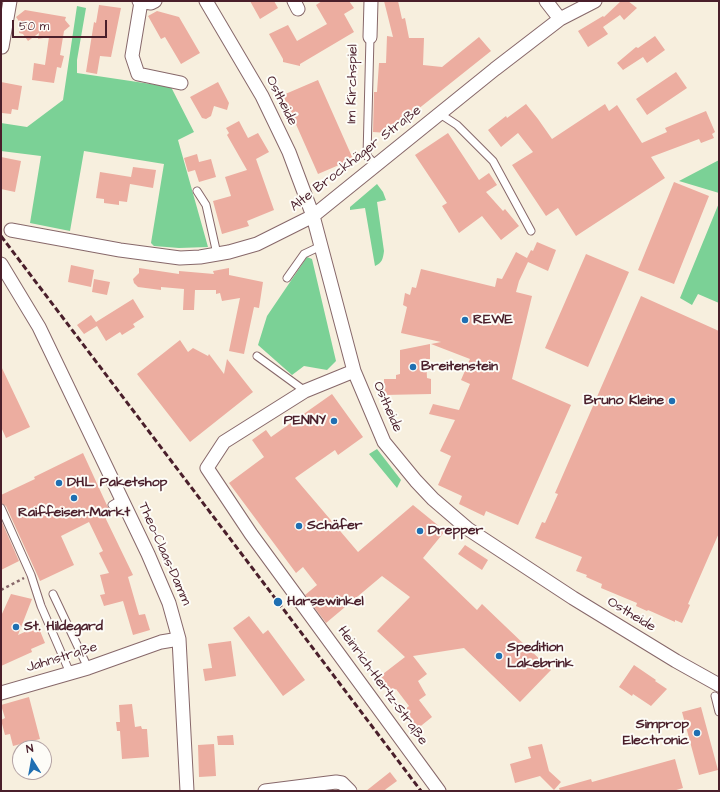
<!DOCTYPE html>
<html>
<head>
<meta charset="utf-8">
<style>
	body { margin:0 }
	#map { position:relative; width:720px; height:792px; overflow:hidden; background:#f7efde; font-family:"Architects Daughter",sans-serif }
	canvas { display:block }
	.frame { position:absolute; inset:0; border:2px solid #4a1f2b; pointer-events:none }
	.north { position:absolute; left:12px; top:740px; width:40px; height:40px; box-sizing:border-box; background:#fdfcf7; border:1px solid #b5a4a5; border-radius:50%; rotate:349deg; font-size:11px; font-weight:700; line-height:16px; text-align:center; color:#4a1f2b }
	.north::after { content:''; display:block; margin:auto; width:14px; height:18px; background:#1f6fb2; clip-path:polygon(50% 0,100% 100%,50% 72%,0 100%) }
	.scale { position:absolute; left:12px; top:20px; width:95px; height:18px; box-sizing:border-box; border:2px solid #4a1f2b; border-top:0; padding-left:5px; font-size:12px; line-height:14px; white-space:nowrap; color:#4a1f2b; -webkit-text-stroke:3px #fdfcf7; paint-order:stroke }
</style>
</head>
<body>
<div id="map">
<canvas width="720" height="792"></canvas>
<div class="frame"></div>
<div class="north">N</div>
<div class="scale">50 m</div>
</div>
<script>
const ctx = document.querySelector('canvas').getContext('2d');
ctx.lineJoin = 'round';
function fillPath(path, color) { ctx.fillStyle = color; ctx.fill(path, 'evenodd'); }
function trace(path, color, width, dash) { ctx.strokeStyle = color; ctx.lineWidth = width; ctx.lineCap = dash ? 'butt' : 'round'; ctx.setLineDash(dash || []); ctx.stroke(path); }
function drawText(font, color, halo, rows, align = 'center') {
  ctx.font = font + ' "Architects Daughter",sans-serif'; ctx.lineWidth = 4; ctx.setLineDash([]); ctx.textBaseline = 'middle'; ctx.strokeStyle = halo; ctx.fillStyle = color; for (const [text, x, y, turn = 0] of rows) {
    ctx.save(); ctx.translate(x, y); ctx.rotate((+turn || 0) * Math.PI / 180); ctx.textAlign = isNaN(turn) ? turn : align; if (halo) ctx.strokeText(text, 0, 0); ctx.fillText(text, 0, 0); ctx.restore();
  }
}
fillPath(new Path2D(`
	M77 6 86 8 77 60V73L171 87 194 132 178 140 208 247 179 248 154 246 151 243 164 164 84 151 70 231 30 223 41 156 1 151V123L27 127 63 100Z
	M719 160V193L679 181Z
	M377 184 383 192 386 200 377 202 384 251C383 259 382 263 375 266L365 208 350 210V207Z
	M719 203V303L698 294 692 305 680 298Z
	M307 257 312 259 336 361 327 370 304 366 292 375 258 345 267 316Z
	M377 449 401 480 397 488 369 454Z`), '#7bd196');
fillPath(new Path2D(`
	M250 1H274L278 8 260 19Z
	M322 1H349L354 8 344 14 354 32 300 64V66L283 62V59L269 34 288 25 297 41 327 24 316 5Z
	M384 1H398L402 19 405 18 409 38H424L423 65 442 67 479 37 491 51 388 133 373 132 374 92H377L379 63H386L387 36 393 37Z
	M621 1H628L637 8 624 20 620 15 603 27 608 34 588 47 578 31 603 16 604 17Z
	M99 5 121 8 111 57 100 56 97 74 86 72 94 22 96 23Z
	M25 10 66 17 65 20 70 26 64 31 60 55 64 56 61 68 57 67 54 83 32 80 34 63 45 65 49 37 38 39 39 33 28 41 23 34 19 33 21 24 16 17Z
	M157 11 179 17 200 53 181 64 165 37 161 39 148 16Z
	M655 36 665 50 647 63 643 57 623 70 617 63 636 47 638 48Z
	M676 72 687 88 647 115 636 99Z
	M318 80 353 159 318 174 283 95Z
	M1 82 22 86 18 110 12 109 11 114 2 113Z
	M218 82 229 103 227 110 214 106 211 116 206 119 202 118 190 97Z
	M526 104 538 119 552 139 605 104 609 111 617 105 642 143 667 132 665 128 706 111 715 132 712 134 714 138 701 143 699 139 651 157 665 178 576 236 558 208 546 216 512 165 533 152 518 133 501 147 488 130 506 116 507 118Z
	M239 121 248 138 258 133 269 152 256 159 274 210 247 221 249 226 222 234 213 201 231 196 225 177 247 170 227 135 229 133 226 128Z
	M448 133 479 180 489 173 497 185 486 192 503 211 505 209 519 226 501 240 482 216 459 233 442 206 447 203 415 155Z
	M197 154 199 162 211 159 216 177 199 182 195 170 188 172 184 158Z
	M1 157 21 161 15 192 1 189Z
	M133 167 156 170 153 188 130 184 127 202 119 201V205L104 203V199L96 198 100 172 131 177Z
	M674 182 709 196 674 284 638 270Z
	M537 242 556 250 548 271 528 262 519 281 516 292 532 296 512 379 571 405 518 525 486 511 484 516 459 504 462 496 438 485 451 456 440 451 455 420 429 414 433 404 459 410 470 384 461 380 470 359 431 344 441 342 401 333 407 307 403 305 405 293 410 295 412 287 416 288 421 269 495 287 497 278 502 279 516 252 527 258 531 250 533 251Z
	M586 254 629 272 588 367 545 348Z
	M71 265 94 270 91 287 68 282Z
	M139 268 179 274V271L214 274 213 271 229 268V275L263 282 259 308 254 307 244 354 229 351 240 298 222 301 220 293 216 294V290H195L194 310H183L184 289 161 287V290L138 287 134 283 133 279 139 273Z
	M94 279 110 282 107 295 92 292Z
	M641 296 719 331V533L688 604 690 605 682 623 675 620V622L648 610 647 611 636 606 637 603 601 588 602 584 586 577 587 575 576 571 582 557 535 538 542 522 545 523 558 494 555 493Z
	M133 299 144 317 133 324 135 327 122 335 120 332 106 341 97 326 84 334 77 325 91 315 96 322Z
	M180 340 188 352 193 348 208 356 209 354 224 374 227 359 253 392 190 442 137 374Z
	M430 344V359H426L427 378 431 379V394L384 395V379H396V375L400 374V350Z
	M1 366 30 427 6 438 1 427Z
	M332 394 363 437 338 455 335 450 295 478 358 552 413 505 445 531 423 558 477 610 482 604 551 670 520 702 464 648 413 656 427 674 418 681 426 695 419 700 432 717 417 729 403 711 409 706 396 689 391 692 379 677 405 657 377 631 410 597 382 576 326 623 305 595 317 585 303 567 296 573 229 483 264 457 252 440 266 430 271 437Z
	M83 453 110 512 104 515 133 575 128 577 139 615 145 614 150 630 133 635 123 601 104 606 100 595 105 594 100 575 109 573 99 553 103 551 89 522 61 536 74 565 40 581 6 506 1 503V495L35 479 34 477Z
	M1 520 19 561 1 570Z
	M465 545 488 560 482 570 458 554Z
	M11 594 32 599 18 635 38 626 45 643 31 649 32 652 1 666V616Z
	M249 616 263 634 268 630 305 680 283 696 233 628Z
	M231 641 236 676 205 681 203 669 212 668 208 644Z
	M634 665 656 680 655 681 667 689 651 706 633 694 632 696 619 687Z
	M29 697 40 739 13 746 10 734 5 735 1 720 5 718 1 705Z
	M132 704 135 727 141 726 142 729H147L149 757 122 759 120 731H117L116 722H120L119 705Z
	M701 707 718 770 699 775 682 712Z
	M233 735 234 745H218L217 736Z
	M214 744 216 776 199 777 198 745Z
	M542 744 549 771 561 782 554 790 540 776 515 783 510 764 531 758 528 747Z
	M675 759 683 788 673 791H560L559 788 591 779 592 782Z
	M390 772 397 781 386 789 384 791H366Z`), '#ecada0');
const service = new Path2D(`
	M370 37 367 156 376 165
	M440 114 457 125 493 161 531 231
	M197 191 206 205 217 254
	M287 278 304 254 321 246
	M257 356 305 391
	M112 505 122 499
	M1 508 31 575 41 606 70 673
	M53 594 88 668
	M715 696 719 712`);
const minor = new Path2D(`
	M139 1 151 3 155 1
	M206 1 262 96 289 152 313 216 354 371 384 442 416 481 433 499 468 529 573 598 676 661 719 685
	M294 1 298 9
	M546 1 560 19
	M141 2 132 56 138 74 181 83
	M370 37 371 1
	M2 47 10 1
	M11 230 120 250 180 258 200 257 229 252 257 244 313 216 495 69 560 19 595 1
	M1 264 39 327 148 554 169 603 179 639 187 791
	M354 371 305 391 224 442 207 468 251 534 439 791
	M1 693 88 668 161 642 179 639
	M265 791 336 782 342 783 350 791`);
trace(service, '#87686a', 9);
trace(minor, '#87686a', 15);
trace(new Path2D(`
	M1 219H2
	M1 590 24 578`), '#87686a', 2.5, [3, 3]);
trace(service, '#fff', 7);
trace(minor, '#fff', 13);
trace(new Path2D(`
	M1 236 421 791`), '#4a1f2b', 3, [6, 3]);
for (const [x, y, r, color] of [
	[465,320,4,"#1f6fb2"],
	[413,367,4,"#1f6fb2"],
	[672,401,4,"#1f6fb2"],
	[334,421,4,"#1f6fb2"],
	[59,483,4,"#1f6fb2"],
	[74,498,4,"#1f6fb2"],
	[299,526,4,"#1f6fb2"],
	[420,531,4,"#1f6fb2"],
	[278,602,5,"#1f6fb2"],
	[16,627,4,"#1f6fb2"],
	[499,656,4,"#1f6fb2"],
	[697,733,4,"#1f6fb2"]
]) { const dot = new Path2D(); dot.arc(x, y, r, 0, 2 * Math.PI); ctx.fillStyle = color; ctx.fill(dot); trace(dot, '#fdfcf7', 1.5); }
drawText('14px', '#4a1f2b', '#fdfcf7', [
	["Im Kirchspiel",353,84,-89],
	["Ostheide",281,101,63],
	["Alte Brockhäger Straße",356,159,-38],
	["Ostheide",387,407,66],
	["Theo-Claas-Damm",164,554,66],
	["Ostheide",631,615,31],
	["Jahnstraße",62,658,-17],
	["Heinrich-Hertz-Straße",382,686,54]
]);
drawText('bold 14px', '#4a1f2b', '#fdfcf7', [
	["REWE",473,320],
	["Breitenstein",421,367],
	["Bruno Kleine",664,401,"right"],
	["PENNY",326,421,"right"],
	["DHL Paketshop",67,483],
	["Raiffeisen-Markt",74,513,"center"],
	["Schäfer",307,526],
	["Drepper",428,531],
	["Harsewinkel",287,602],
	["St. Hildegard",24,627],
	["Spedition",507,648],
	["Lakebrink",507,664],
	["Simprop",689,725,"right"],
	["Electronic",689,741,"right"]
], 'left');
</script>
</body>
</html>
